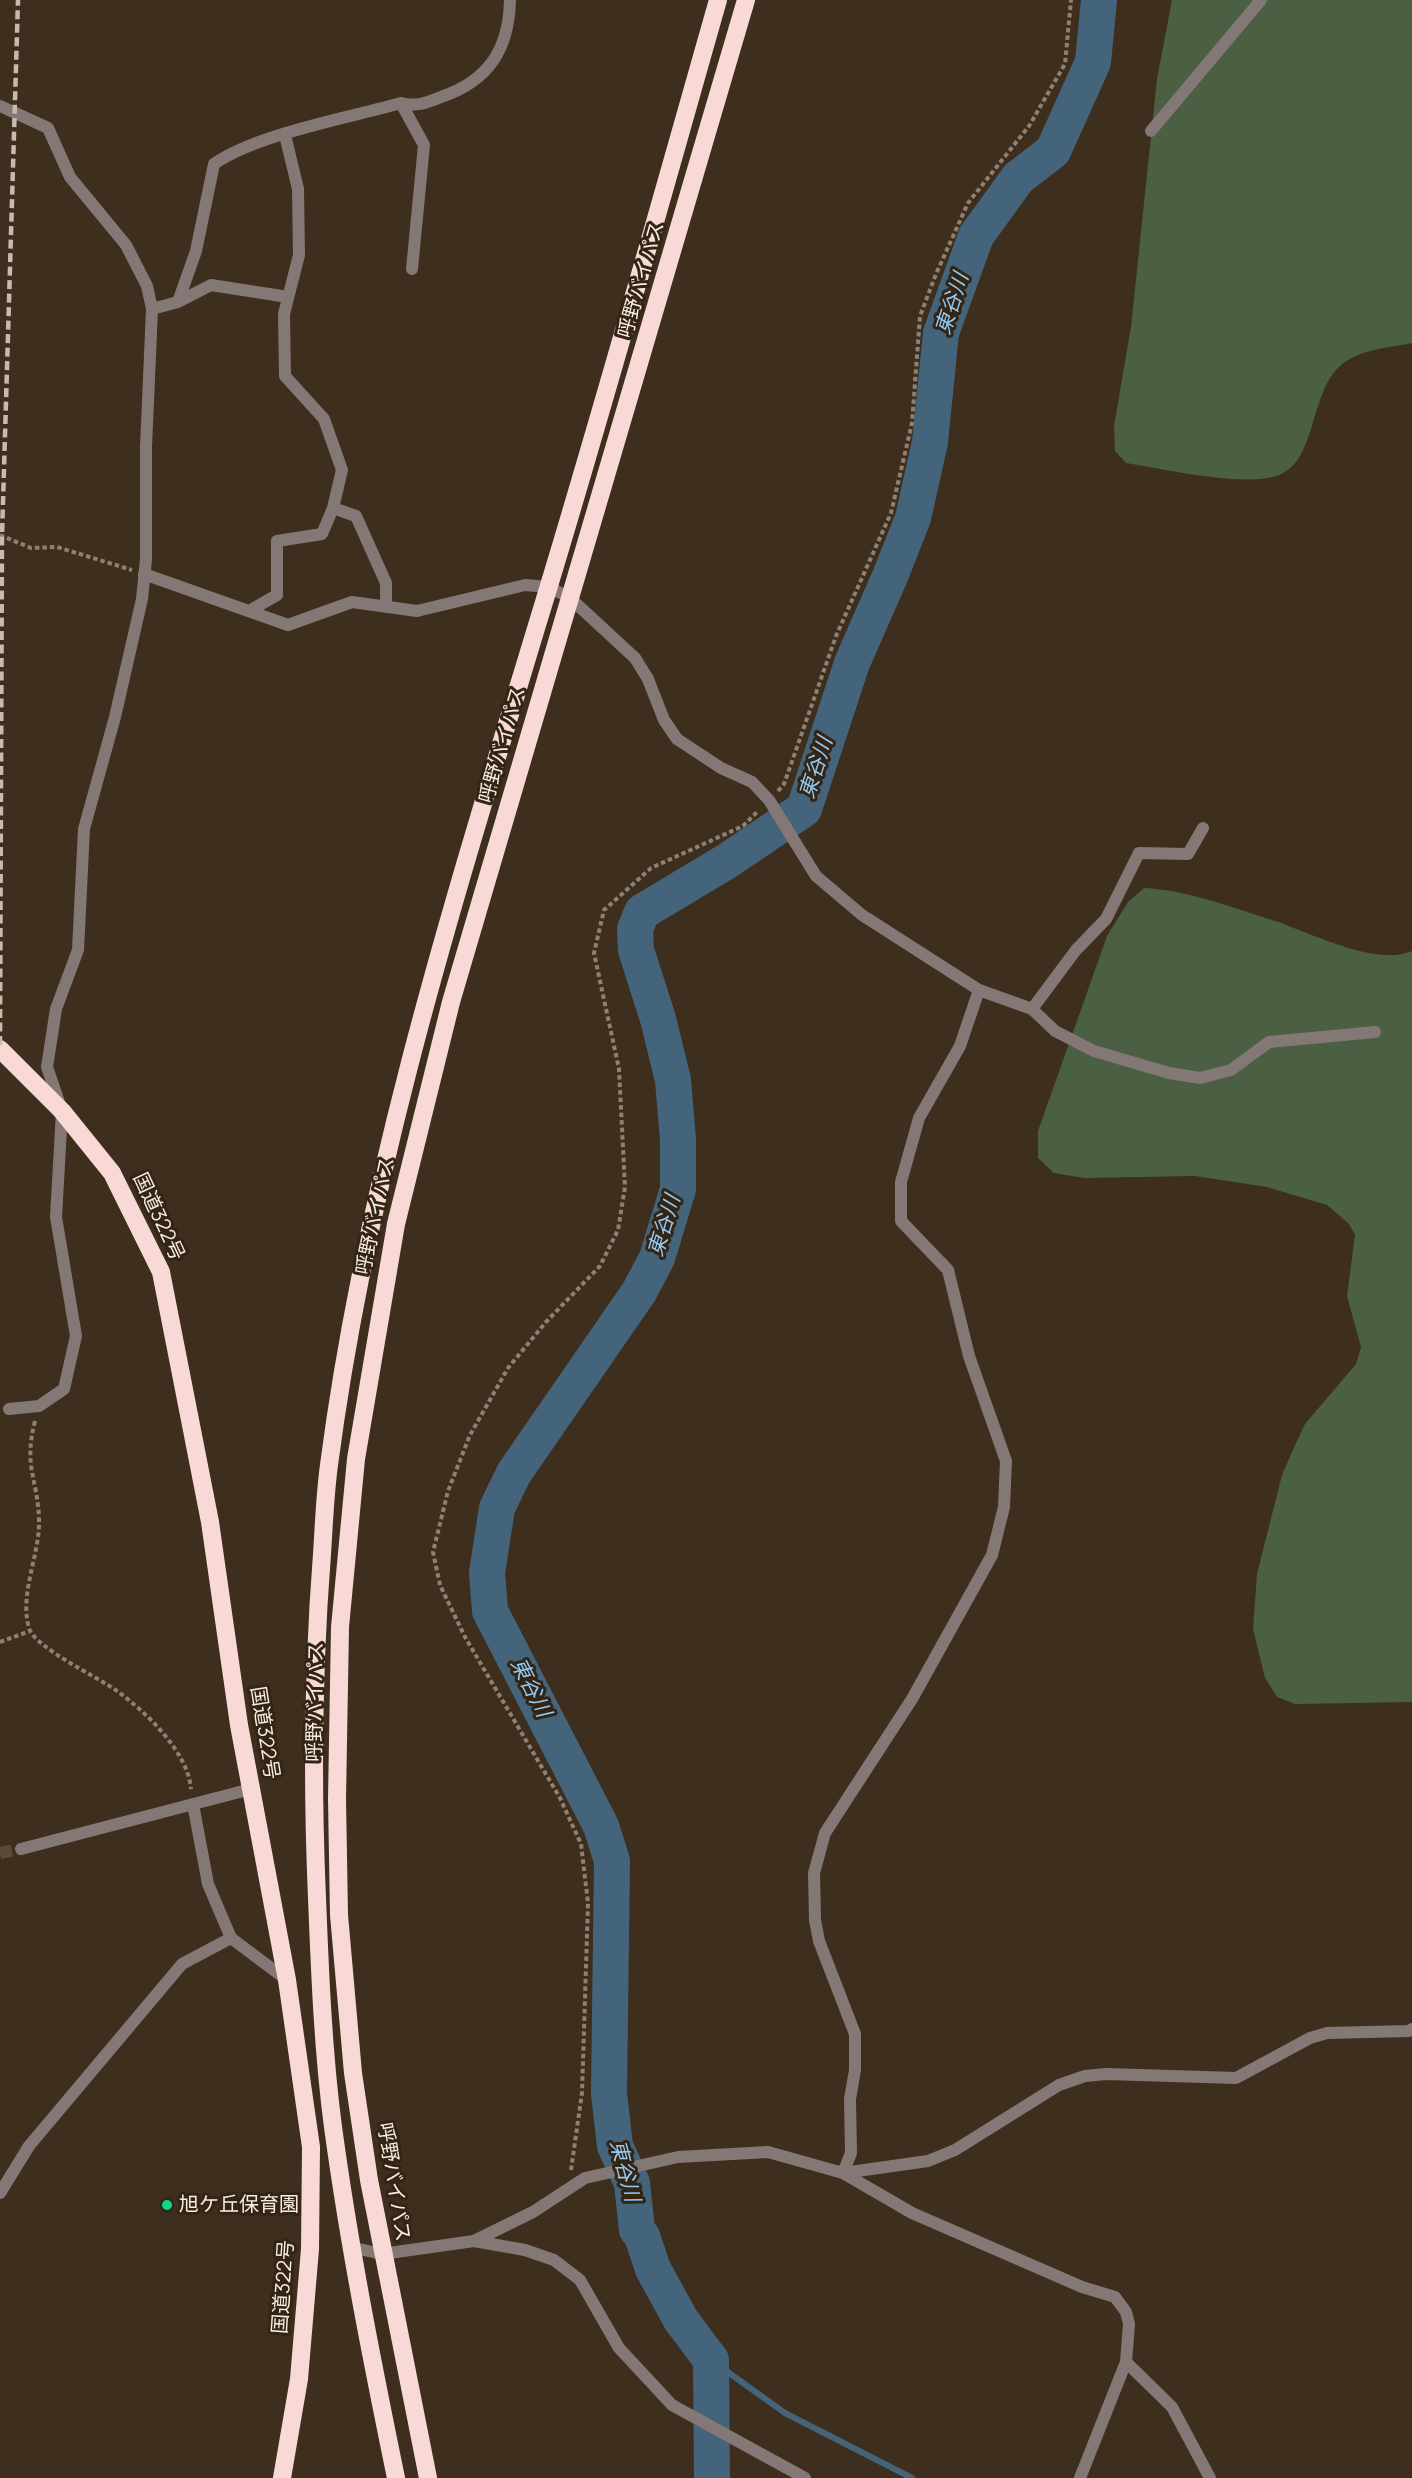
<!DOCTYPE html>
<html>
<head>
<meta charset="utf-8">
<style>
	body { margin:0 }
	canvas { display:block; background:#3d2e1d }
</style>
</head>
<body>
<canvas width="1412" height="2478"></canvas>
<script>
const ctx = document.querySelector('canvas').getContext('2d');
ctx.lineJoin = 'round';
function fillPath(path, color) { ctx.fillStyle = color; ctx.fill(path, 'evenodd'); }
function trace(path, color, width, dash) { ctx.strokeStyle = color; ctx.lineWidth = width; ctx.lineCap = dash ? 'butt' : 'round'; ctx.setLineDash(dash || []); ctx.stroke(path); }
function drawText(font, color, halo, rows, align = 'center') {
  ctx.font = font + ' Manrope,"Noto Sans JP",sans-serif'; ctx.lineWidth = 6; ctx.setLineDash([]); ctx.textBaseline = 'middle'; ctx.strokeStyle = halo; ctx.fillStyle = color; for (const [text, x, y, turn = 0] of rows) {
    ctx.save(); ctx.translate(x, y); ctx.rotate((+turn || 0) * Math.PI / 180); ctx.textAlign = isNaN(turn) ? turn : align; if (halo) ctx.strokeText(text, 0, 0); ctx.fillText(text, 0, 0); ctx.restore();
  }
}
fillPath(new Path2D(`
	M1172 0H1412V343C1388 348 1358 349 1339 367 1310 394 1316 461 1279 475 1244 488 1165 469 1126 463L1115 451 1114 426 1131 327 1157 79Z
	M1144 888C1187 890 1231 907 1272 920 1310 932 1374 967 1412 951V1702L1295 1704 1277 1697 1265 1678 1253 1629 1257 1574 1282 1475 1296 1443 1305 1424 1356 1364 1361 1347 1347 1296 1355 1235 1349 1224 1327 1205 1267 1187 1195 1176 1084 1178 1054 1173 1038 1158V1131L1107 936 1128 902Z`), '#4b5f42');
trace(new Path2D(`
	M711 2360 785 2413 912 2478`), '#44647b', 6);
trace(new Path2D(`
	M712 2478 711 2360 681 2320 653 2269 642 2236 637 2230 632 2183 615 2146 609 2093 612 1861 601 1826 490 1611 487 1573 497 1508 514 1473 639 1292 657 1258 678 1189V1140L673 1080 658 1019 636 950 635 929 642 912 727 861 804 809 852 663 891 574 913 518 930 442 941 333 976 236 1018 178 1053 151 1093 62 1099 0`), '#44647b', 36);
trace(new Path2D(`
	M0 1853 21 1849`), '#594a3a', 12, [12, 6]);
trace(new Path2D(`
	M0 535 31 548 57 547 132 570
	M778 791 784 784 836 636 891 513 912 423 920 316 936 274 968 203 1029 126 1065 64 1071 0
	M35 1421C23 1467 38 1479 39 1520 40 1555 19 1593 29 1628 35 1648 98 1677 117 1691 146 1712 188 1752 191 1789
	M0 1642 30 1631
	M571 2170 582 2093 588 1903 581 1844 560 1798 465 1637 440 1585 433 1552 448 1491 470 1435 508 1368 546 1322 600 1266 618 1230 625 1187 619 1069 594 953 604 910 651 868 743 826 758 811`), '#8e8173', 4, [4.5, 3]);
trace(new Path2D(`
	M401 103 424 145 412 269
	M0 106 48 128 70 177 126 245 147 286 152 309 146 447V559L142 599 115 717 84 829 78 950 56 1009 47 1067 62 1111 56 1217 76 1336 64 1389 39 1406 9 1409
	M1151 131 1261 0
	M285 135 298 189 299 255 284 314 285 376 324 419 342 470 333 508 356 516 386 583V606
	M178 302 211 285 288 297
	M152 309 178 302 196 251 214 164C257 134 348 118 401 103 417 107 426 103 441 97 488 81 509 50 510 0
	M144 574 288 625 352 602 417 611 525 585 549 587 570 598 635 658 648 679 664 720 677 739 721 768 752 782 769 800 816 876 862 915 979 990 960 1046 919 1118 901 1182V1221L948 1270 969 1356 1006 1461 1004 1507 992 1555 912 1699 825 1833 814 1873 815 1920 819 1941 855 2034V2070L850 2099 851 2153 843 2173
	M249 611 277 595V541L322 534 333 508
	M979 990 1032 1009 1055 1031 1094 1051 1169 1073 1200 1078 1231 1070 1269 1042 1375 1032
	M1032 1009 1076 950 1106 919 1139 853 1188 854 1203 828
	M193 1804 208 1884 231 1938
	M21 1849 251 1789
	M843 2173 928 2161 955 2150 1059 2085 1085 2076 1106 2074 1236 2078 1310 2038 1327 2033 1409 2031 1412 2029
	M0 2193 29 2146 182 1964 231 1938 287 1980
	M474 2241 533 2212 585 2178 678 2157 768 2152 843 2173 912 2213 1082 2287 1115 2297 1126 2312 1129 2324 1126 2362 1080 2478
	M350 2247 382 2254 474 2241 525 2250 554 2260 580 2280 619 2348 672 2405 805 2478
	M1126 2362 1172 2407 1210 2478`), '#847876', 12);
trace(new Path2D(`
	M0 1049 62 1111 112 1173 161 1272 210 1522 239 1725 287 1980 311 2147 310 2249 299 2379 282 2478
	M396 2478C372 2361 349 2245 333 2127 323 2051 320 1974 317 1898 312 1783 313 1669 322 1554 324 1524 325 1494 329 1465 367 1173 456 893 541 612 603 409 660 204 718 0
	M428 2478 369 2180 353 2073 339 1915 337 1799 340 1627 356 1459 396 1224 451 1002 746 0`), '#f9d9d6', 18);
trace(new Path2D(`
	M0 1045 2 536 18 0`), '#c7bbaf', 4.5, [9, 4.5]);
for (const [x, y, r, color] of [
	[167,2205,6,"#09d98b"]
]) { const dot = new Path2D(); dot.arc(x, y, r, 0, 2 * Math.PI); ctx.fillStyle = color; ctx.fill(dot); trace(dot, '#332413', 2); }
drawText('20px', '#f6ece1', '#332413', [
	["呼野バイパス",642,280,-74],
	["呼野バイパス",503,745,-74],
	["呼野バイパス",376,1216,-78],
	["国道322号",158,1217,65],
	["呼野バイパス",316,1702,-89],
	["国道322号",264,1733,81],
	["呼野バイパス",393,2182,81],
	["国道322号",284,2287,-86]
]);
drawText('20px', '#f6ece1', '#332413', [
	["旭ケ丘保育園",179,2205]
], 'left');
drawText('italic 21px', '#92caf4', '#332413', [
	["東谷川",953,304,-72],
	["東谷川",817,768,-72],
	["東谷川",665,1226,-73],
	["東谷川",530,1688,63],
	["東谷川",624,2171,75]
]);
</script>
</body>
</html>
